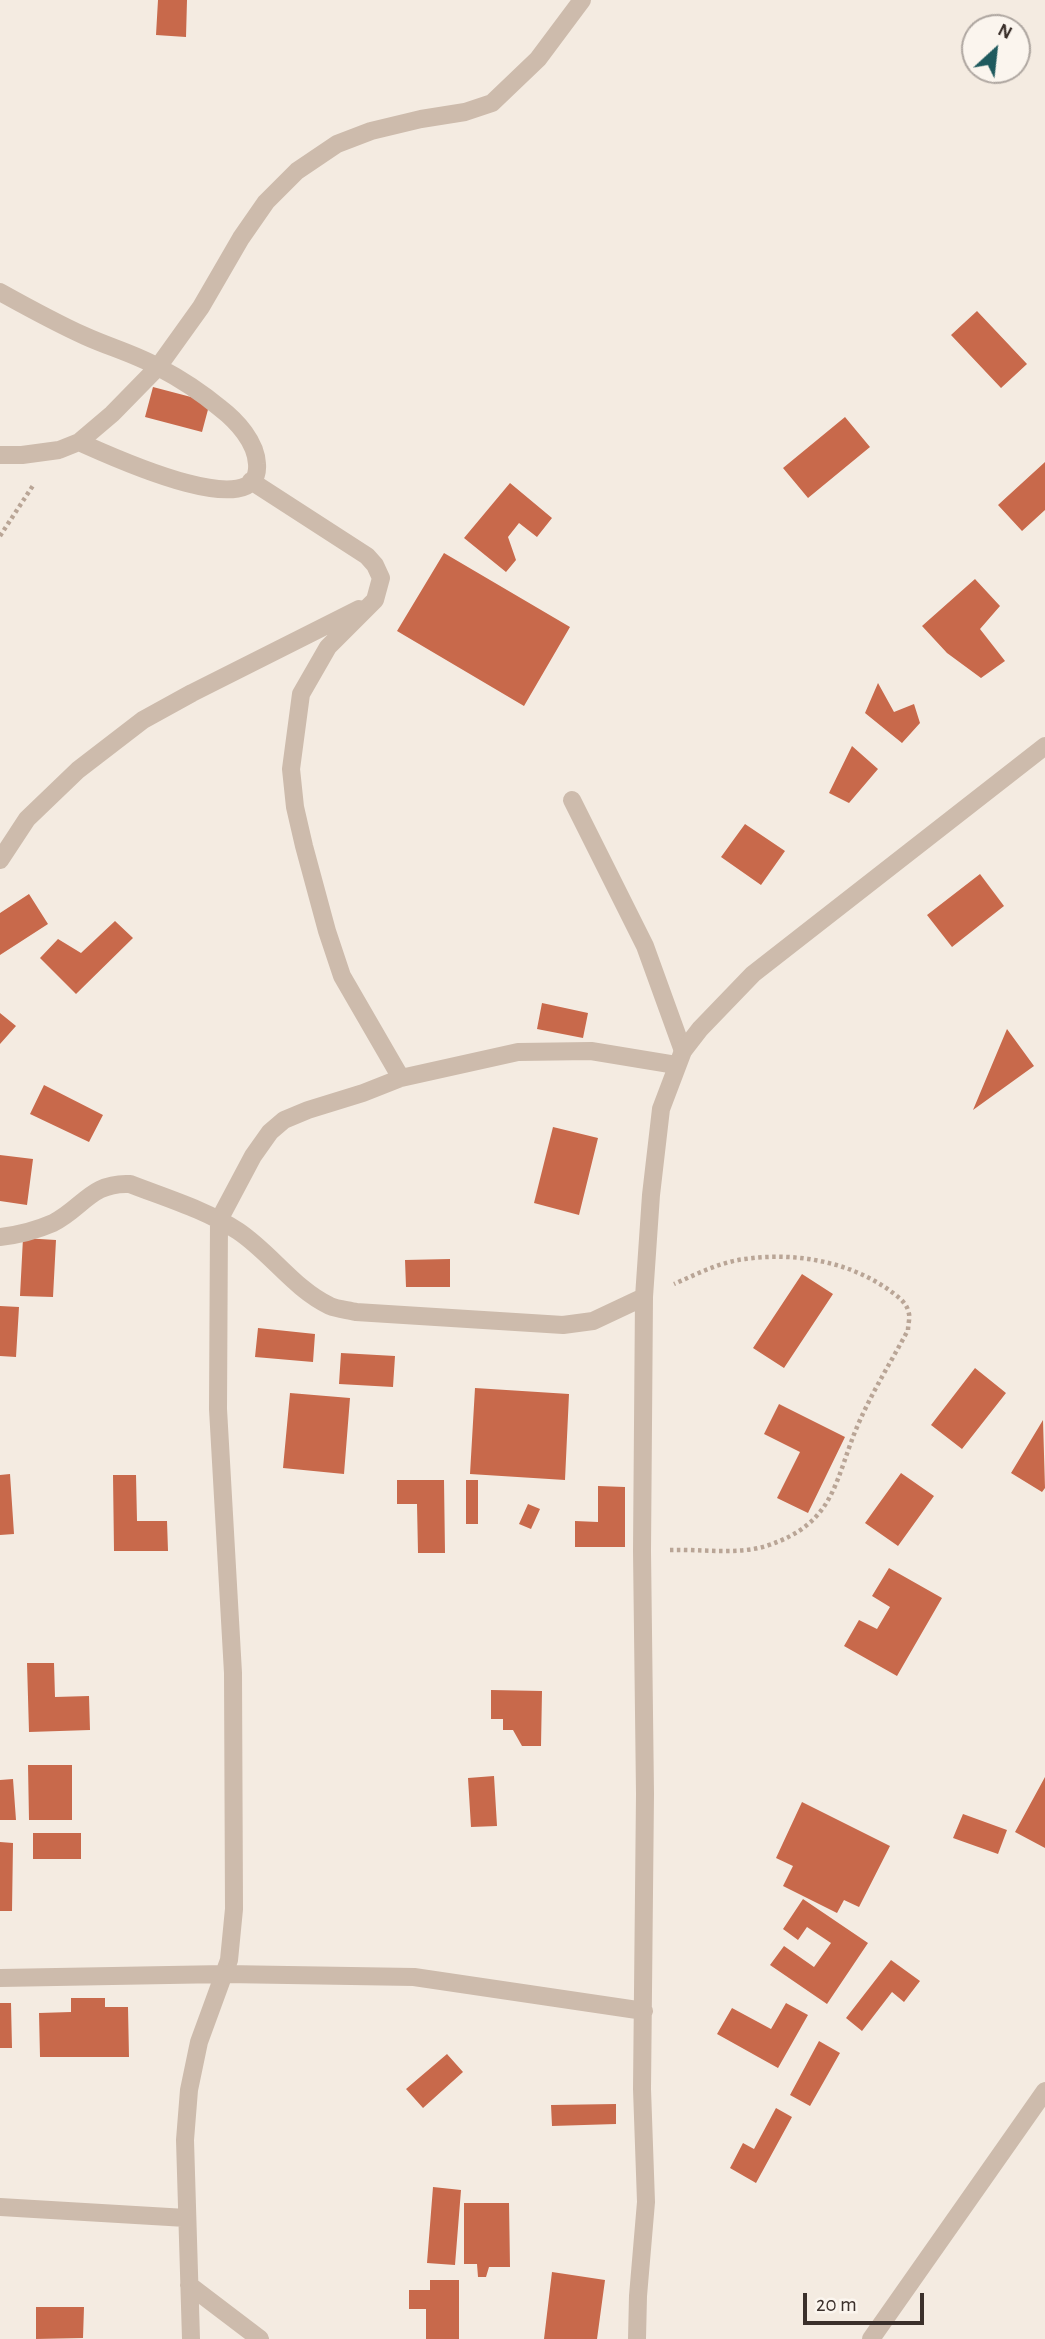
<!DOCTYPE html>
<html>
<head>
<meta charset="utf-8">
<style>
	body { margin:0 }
	#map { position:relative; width:1045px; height:2339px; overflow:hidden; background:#f4ebe1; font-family:"Alegreya Sans",sans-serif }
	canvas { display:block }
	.north { position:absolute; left:961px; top:14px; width:70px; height:70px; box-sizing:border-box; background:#fbf5ee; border:2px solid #aea6a0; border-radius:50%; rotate:27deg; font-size:19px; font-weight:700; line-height:28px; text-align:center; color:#3b302b }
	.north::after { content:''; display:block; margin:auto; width:24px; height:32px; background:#1f5a5e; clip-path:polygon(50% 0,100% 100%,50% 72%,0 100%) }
	.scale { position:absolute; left:803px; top:2293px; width:121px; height:32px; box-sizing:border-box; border:4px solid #3b302b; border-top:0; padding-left:9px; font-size:21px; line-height:24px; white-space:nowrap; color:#3b302b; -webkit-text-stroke:5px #fbf5ee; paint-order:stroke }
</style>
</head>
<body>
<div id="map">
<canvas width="1045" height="2339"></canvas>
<div class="north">N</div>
<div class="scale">20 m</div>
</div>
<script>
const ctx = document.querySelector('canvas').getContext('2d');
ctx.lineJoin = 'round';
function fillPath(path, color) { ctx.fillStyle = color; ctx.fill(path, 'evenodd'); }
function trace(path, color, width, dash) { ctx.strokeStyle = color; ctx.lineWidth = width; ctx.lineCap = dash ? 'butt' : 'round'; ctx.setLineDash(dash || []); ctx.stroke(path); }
fillPath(new Path2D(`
	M158 0H187L186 37 156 35Z
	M977 311 1027 364 1001 388 951 335Z
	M153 387 210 402 202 432 145 417Z
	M845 417 870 447 808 498 783 468Z
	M1045 462V510L1022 531 998 505Z
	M510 483 552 518 537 537 519 523 508 537 516 560 506 572 464 538Z
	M444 553 570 627 524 706 397 631Z
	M975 579 1000 606 980 629 1005 661 981 678 947 653 922 626Z
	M878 683 894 712 914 704 920 723 902 743 865 713Z
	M852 746 878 769 849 803 829 793Z
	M745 824 785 851 761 885 721 857Z
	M980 874 1004 906 952 947 927 915Z
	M29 894 48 924 0 955V913Z
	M115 921 133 938 76 994 40 958 58 939 81 953Z
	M542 1003 588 1013 583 1038 537 1029Z
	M0 1013 16 1026 0 1044Z
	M1007 1029 1034 1066 973 1110Z
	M44 1085 103 1115 89 1142 30 1114Z
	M553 1127 598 1138 579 1215 534 1203Z
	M0 1155 33 1159 27 1205 0 1201Z
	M23 1238 56 1240 53 1297 20 1296Z
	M450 1259V1287H406L405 1260Z
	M802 1274 833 1294 784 1368 753 1348Z
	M0 1306 19 1307 16 1357 0 1356Z
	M258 1328 315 1334 313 1362 255 1357Z
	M341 1353 395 1356 393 1387 339 1384Z
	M975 1368 1006 1393 962 1449 931 1425Z
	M475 1388 569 1394 565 1480 470 1474Z
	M290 1393 350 1398 344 1474 283 1468Z
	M779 1404 845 1437 808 1513 777 1498 800 1452 764 1434Z
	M1043 1420 1045 1488 1042 1492 1011 1473Z
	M901 1473 934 1496 898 1546 865 1523Z
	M10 1474 14 1534 0 1535V1475Z
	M113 1475H136L137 1521H167L168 1551H114Z
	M397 1480H444L445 1553H418L417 1504H397Z
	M466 1480H478V1524H466Z
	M598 1486 625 1487V1547H575V1521L598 1522Z
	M528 1504 540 1509 531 1529 519 1524Z
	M889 1568 942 1598 897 1676 844 1646 859 1620 877 1629 890 1607 872 1596Z
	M27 1663H54L55 1697 89 1696 90 1730 29 1732Z
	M491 1690 542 1691 541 1746H522L513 1730H503V1719H491Z
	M28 1765H72V1820H29Z
	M494 1776 497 1826 471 1827 468 1778Z
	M1045 1777V1848L1015 1832Z
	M13 1779 16 1820H0V1780Z
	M802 1802 890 1846 859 1907 844 1900 837 1913 783 1886 793 1866 776 1858Z
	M963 1814 1007 1830 998 1854 953 1838Z
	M33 1833H81V1859H33Z
	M0 1842 13 1843 12 1911H0Z
	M803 1899 868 1943 827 2004 770 1965 784 1946 814 1967 831 1943 807 1927 798 1940 783 1929Z
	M891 1960 920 1981 904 2002 892 1992 862 2031 846 2018Z
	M71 1998H105V2007H128L129 2057H40L39 2013 71 2012Z
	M0 2003H11L12 2048H0Z
	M786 2003 808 2015 778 2068 717 2034 732 2008 771 2029Z
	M819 2041 840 2053 810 2106 790 2095Z
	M447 2054 463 2072 423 2108 406 2089Z
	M616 2104V2124L552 2126 551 2105Z
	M776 2108 792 2117 756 2183 730 2168 743 2143 754 2149Z
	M433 2187 461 2190 455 2265 427 2263Z
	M464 2203H509L510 2267H489L486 2277H478L477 2264H464Z
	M552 2272 605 2280 597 2339H544Z
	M430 2280H459V2339H426V2309H409V2290H430Z
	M36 2307H84L83 2338 36 2339Z`), '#c8694b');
trace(new Path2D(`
	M0 536 34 484
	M670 1550C701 1549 737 1555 766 1546 838 1523 834 1478 860 1420 874 1389 892 1360 908 1330 908 1325 910 1318 909 1314 907 1302 897 1296 889 1290 848 1261 794 1252 745 1259 720 1262 697 1274 674 1284`), '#b9a596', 4.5, [3.5, 3.5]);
trace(new Path2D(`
	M572 800 645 946 683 1051`), '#cdbbac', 18);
trace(new Path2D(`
	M0 292C27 307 56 323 85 336 109 347 135 354 158 367 179 378 202 393 220 408 237 421 256 442 257 464 262 528 102 452 79 442
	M0 455H22L59 450 79 442 112 414 158 367 201 307 241 238 266 202 297 171 337 144 371 131 421 119 465 112 492 103 538 59 582 0
	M251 481 367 556 375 565 381 578 375 600 328 647 301 694 291 769 295 807 304 846 327 931 342 976 401 1078
	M0 860 27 819 78 770 143 720 192 693 359 609
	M0 1237C18 1235 37 1230 53 1223 83 1208 91 1182 130 1184 166 1198 206 1210 238 1231 271 1253 294 1289 330 1306 337 1309 348 1310 356 1312L563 1325 593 1321 644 1297
	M0 1978 225 1974 414 1977 644 2011
	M0 2207 186 2218
	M189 2285 260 2339
	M191 2339 185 2140 189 2090 199 2042 229 1960 234 1909 233 1673 218 1409 219 1220 253 1156 270 1132 284 1120 308 1110 363 1093 401 1078 518 1052 591 1051 676 1065
	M637 2339 638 2296 646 2202 642 2089 645 1794 642 1551 644 1297 651 1195 661 1109 683 1051 700 1029 753 974 1045 746
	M871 2339 1045 2091`), '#cdbbac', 18);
</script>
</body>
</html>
